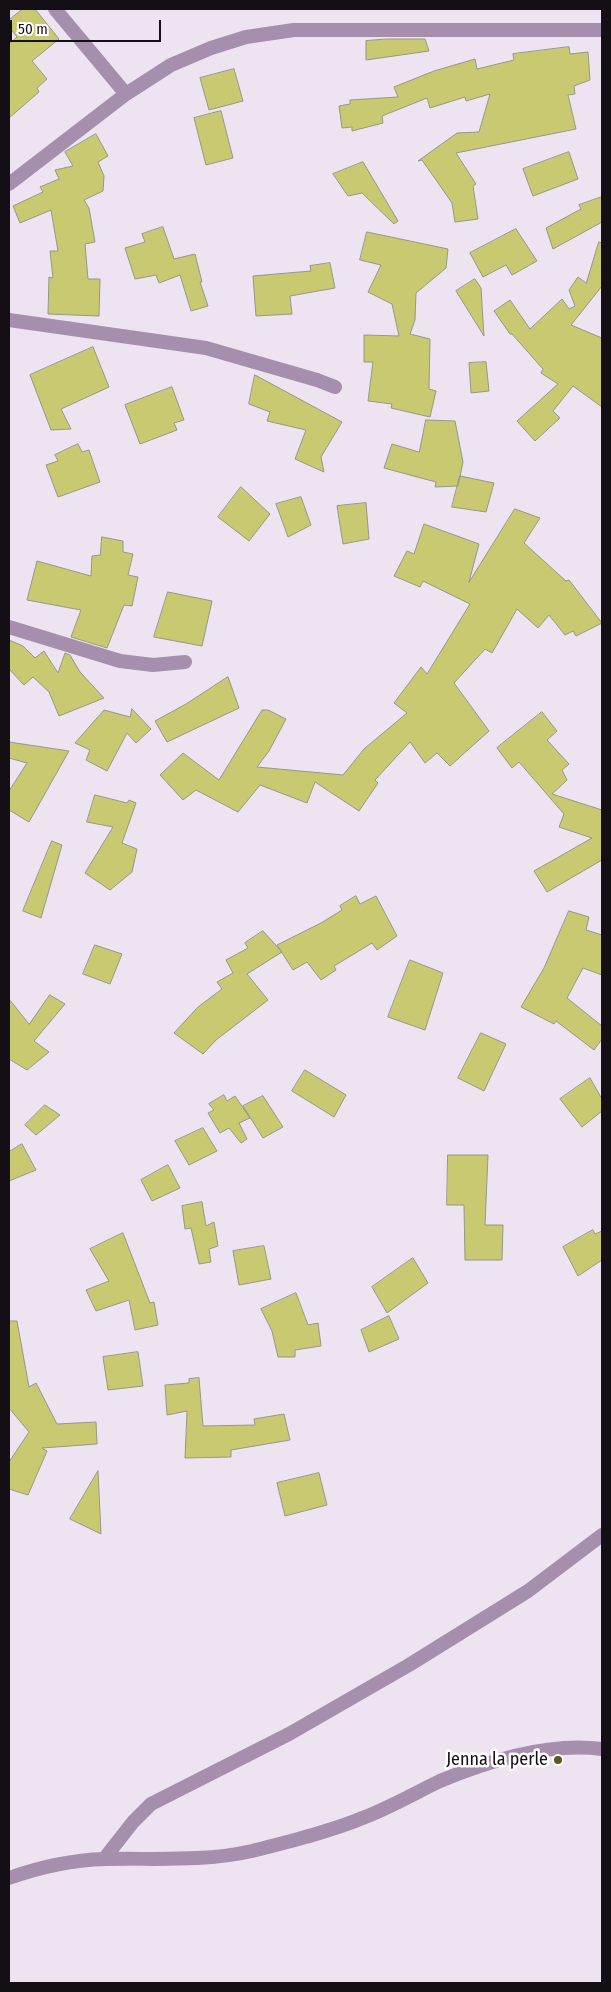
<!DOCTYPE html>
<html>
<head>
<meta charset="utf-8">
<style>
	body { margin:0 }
	#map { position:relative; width:611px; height:1992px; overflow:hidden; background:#eee3f1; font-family:"Fira Sans Condensed",sans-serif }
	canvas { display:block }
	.frame { position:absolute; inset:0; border:10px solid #130f14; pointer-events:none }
	.scale { position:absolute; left:10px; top:20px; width:151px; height:22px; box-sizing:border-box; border:2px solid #130f14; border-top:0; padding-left:6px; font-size:15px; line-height:18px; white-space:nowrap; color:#130f14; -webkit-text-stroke:4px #fff; paint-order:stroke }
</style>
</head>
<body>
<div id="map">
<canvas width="611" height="1992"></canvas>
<div class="frame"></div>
<div class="scale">50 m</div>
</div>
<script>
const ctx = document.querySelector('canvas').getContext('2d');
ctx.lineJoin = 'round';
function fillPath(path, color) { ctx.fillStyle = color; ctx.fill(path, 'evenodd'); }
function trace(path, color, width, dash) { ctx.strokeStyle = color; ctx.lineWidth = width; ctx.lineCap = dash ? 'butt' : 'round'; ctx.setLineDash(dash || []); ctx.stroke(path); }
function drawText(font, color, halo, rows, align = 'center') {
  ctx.font = font + ' "Fira Sans Condensed",sans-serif'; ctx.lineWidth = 5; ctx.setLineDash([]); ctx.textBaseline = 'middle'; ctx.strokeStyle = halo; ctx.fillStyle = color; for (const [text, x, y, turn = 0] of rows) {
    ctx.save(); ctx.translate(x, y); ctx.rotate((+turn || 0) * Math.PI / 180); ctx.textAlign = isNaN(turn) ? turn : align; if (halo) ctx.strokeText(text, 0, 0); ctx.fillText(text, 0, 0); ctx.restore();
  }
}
const building = new Path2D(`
	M23 9H35L59 39 32 61 47 79 37 88 39 92 9 118V44L17 37 9 27V20Z
	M387 39H425L429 51 366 60V41Z
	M569 47 570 54 588 52 590 80 574 86 575 94 568 95 576 129 456 153 476 184 473 186 478 219 455 222 452 203 422 160 418 161 457 133 479 132 490 94 466 101 465 97 430 108 427 98 382 116 383 123 352 131V127L342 128 339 106 350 104V100L398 97 394 87 434 71 475 59 477 69 514 60 513 54Z
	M234 69 243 101 209 110 200 78Z
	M221 111 233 158 206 165 194 118Z
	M96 134 108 156 98 162 104 176 103 191 84 200 89 208 95 242 85 244 88 279H100L99 316 48 314 49 277 53 278 50 251H58L51 210 20 223 13 206 43 192 40 187 59 179 55 170 73 166 65 152Z
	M569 152 578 179 533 196 523 169Z
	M363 162 398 221 394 224 362 193 348 196 333 174Z
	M602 197V222L553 249 546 228 581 209 579 205Z
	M163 227 174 259 195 254 202 282H200L208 306 191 311 180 275 159 283 156 275 135 279 125 248 145 242 142 234Z
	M516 229 537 261 512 275 506 265 483 277 470 253Z
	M367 232 448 249 446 268 416 293 415 320 410 334 430 339 429 389 436 391 430 417 391 408 392 404 368 401 373 362H364V335L399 336 392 304 368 292 381 265 360 260Z
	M599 242 602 243V286L571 325 602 338V407L573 386 553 411 560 418 535 441 517 421 558 384 541 373 543 369 512 334H510L494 311 510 300 530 329 562 299 569 309 575 306 569 290 578 277 586 283Z
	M330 263 335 288 290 296 292 314 256 316 253 276 311 271 310 266Z
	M475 279 481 288 484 336 456 291Z
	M93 347 109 387 61 409 71 429 51 430 30 375Z
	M486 362 489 391 471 393 469 363Z
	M255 375 342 422 321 457 324 472 295 459 306 430 267 421 270 412 249 404Z
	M172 387 184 420 174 423 177 430 140 444 125 405Z
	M426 420 455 421 463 462 458 486 435 487 436 482 384 468 392 444 419 452Z
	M78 444 82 452 89 450 100 482 58 497 46 465 58 461 55 455Z
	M460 476 494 483 486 512 452 507Z
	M241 487 270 514 249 541 218 517Z
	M301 497 311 525 288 537 276 504Z
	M366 503 369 539 343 544 337 506Z
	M515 509 540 518 524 543 566 581 569 580 602 623 576 636 573 631 565 635 549 615 538 628 517 609 492 653 485 649 454 683 489 731 450 766 437 753 425 763 410 742 375 780 378 783 359 811 315 782 307 803 260 785 238 812 196 790 183 800 160 775 183 753 219 780 262 710H268L286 719 269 751 257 767 343 775 364 749 407 713 394 703 421 667 427 674 470 604 423 581 420 587 394 576 407 551 414 554 424 524 479 544 469 582Z
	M102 537 123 541V552L133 554 128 575 138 577 132 606 124 605 107 648 71 637 81 610 27 600 37 561 91 576 92 556 100 555Z
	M168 592 212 601 202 646 154 637Z
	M9 640 23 646 35 658 44 651 58 673 65 653 70 655 80 672 104 698 59 716 49 692 33 677 24 685 9 669Z
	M228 677 239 708 167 742 155 721 186 704Z
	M132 709 151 729 136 743 127 733 107 771 86 760 90 750 75 743 104 710 130 717Z
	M542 712 557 731 547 740 569 764 562 770 567 780 552 794 602 810V860L547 892 534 871 592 838 559 827 564 814 519 762 512 768 497 748Z
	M9 742 69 751 29 822 9 810V791L27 763 9 758Z
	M95 795 127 803 129 800 136 803 122 843 137 849 132 872 110 890 85 873 113 827 87 822Z
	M52 841 62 845 41 918 23 911Z
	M356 896 360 904 376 896 397 936 377 950 372 943 334 966 336 970 321 980 307 962 293 970 277 945 321 923 342 910 340 906Z
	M569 911 589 917 586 930 602 935V975L583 968 567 998 602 1026V1039L594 1050 556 1021 554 1024 521 1007 544 968Z
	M263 931 282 952 247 974 268 1000 216 1040 203 1054 174 1033 198 1007 222 989 217 982 233 973 226 960 248 948 245 943Z
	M95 945 122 954 110 984 83 974Z
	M410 960 443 973 425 1030 388 1017Z
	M50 995 65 1004 34 1041 49 1052 27 1070 9 1059V999L29 1024Z
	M481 1033 506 1044 484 1091 458 1078Z
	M305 1070 346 1095 334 1117 292 1091Z
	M590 1078 602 1099V1111L582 1127 560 1099Z
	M224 1095 227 1101 235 1096 250 1118 239 1123 247 1139 241 1143 229 1128 220 1133 208 1113 214 1110 209 1104Z
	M263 1096 283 1127 263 1138 243 1106Z
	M45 1105 60 1115 36 1135 25 1125Z
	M203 1128 217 1151 189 1165 175 1141Z
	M22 1144 36 1170 9 1181V1152Z
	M448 1155H488L485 1225H503L502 1260H465L464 1205H447Z
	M168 1165 180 1188 152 1201 141 1180Z
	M202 1202 206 1226 214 1222 218 1246 209 1249 211 1262 199 1264 191 1228 185 1229 182 1206Z
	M593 1230 595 1234 602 1231V1260L578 1276 563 1247Z
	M123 1233 150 1303 154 1302 158 1325 135 1330 129 1300 96 1311 86 1290 109 1281 90 1249Z
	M264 1246 271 1279 239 1285 233 1251Z
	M413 1258 428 1283 387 1313 372 1287Z
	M296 1293 308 1325 318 1323 321 1346 295 1350V1357H278L272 1331 261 1309Z
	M389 1316 399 1339 369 1352 361 1330Z
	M9 1321H17L29 1387 36 1383 57 1424 96 1422 97 1444 42 1448 47 1451 28 1495 9 1489V1462L29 1432 9 1408Z
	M138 1352 143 1386 108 1390 103 1357Z
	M199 1378 203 1426 255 1425 254 1419 284 1414 290 1440 231 1450V1457L185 1458 187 1411 167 1415 165 1385 189 1383V1379Z
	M98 1471 101 1534 70 1519Z
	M319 1473 327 1505 285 1516 277 1483Z`);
fillPath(building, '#c9c972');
trace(building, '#969788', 1);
trace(new Path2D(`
	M55 9 126 94
	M9 184 126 94 171 65 211 48 246 37 294 30H602
	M9 320 206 348 317 380 335 387
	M9 627 120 661 153 665 185 662
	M104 1859 133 1822 151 1804 289 1734 409 1665 528 1591 602 1535
	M9 1878C40 1867 72 1860 105 1859 154 1858 204 1862 252 1851 287 1842 332 1831 365 1817 391 1807 415 1793 440 1781 488 1761 550 1742 602 1749`), '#a68fac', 14);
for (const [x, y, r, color] of [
	[558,1760,5,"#595926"]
]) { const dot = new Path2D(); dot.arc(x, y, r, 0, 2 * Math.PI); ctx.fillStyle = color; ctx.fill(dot); trace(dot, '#fff', 2); }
drawText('18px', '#130f14', '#fff', [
	["Jenna la perle",548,1760]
], 'right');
</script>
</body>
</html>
